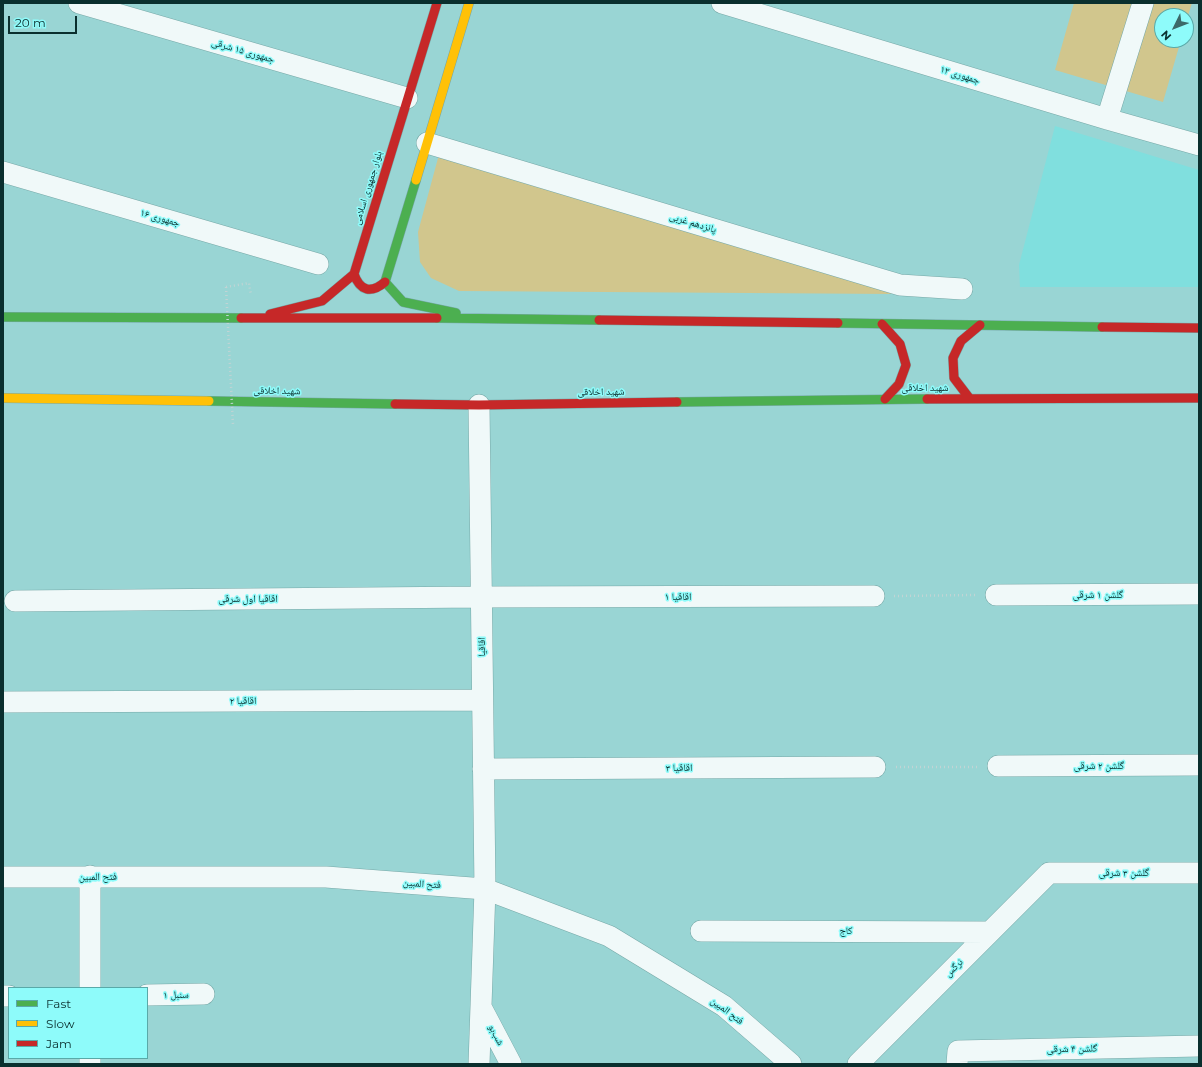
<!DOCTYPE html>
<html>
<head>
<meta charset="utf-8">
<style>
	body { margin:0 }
	#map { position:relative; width:1202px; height:1067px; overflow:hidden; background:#99d5d4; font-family:Montserrat,sans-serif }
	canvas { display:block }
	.frame { position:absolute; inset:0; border:4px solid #0a2f2e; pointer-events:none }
	.legend { position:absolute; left:8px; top:987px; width:140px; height:72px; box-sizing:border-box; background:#8efbfa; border:1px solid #59a9a8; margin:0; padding:5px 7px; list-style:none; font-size:12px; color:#0a2f2e }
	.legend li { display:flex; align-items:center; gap:8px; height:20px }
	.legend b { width:20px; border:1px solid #59a9a8 }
	.north { position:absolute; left:1154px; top:8px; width:40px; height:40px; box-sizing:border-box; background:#8efbfa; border:1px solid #59a9a8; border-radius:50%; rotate:227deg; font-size:11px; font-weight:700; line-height:16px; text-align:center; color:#0a2f2e }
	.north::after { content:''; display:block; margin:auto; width:14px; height:18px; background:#3c6968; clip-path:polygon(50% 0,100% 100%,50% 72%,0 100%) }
	.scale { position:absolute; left:8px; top:16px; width:69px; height:18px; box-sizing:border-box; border:2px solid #0a2f2e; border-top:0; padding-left:5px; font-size:12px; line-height:14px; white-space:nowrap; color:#0a2f2e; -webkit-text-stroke:3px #8efbfa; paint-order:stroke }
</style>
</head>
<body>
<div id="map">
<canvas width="1202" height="1067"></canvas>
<div class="frame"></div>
<ul class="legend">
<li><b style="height:5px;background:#4caf50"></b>Fast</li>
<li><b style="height:5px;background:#ffc107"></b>Slow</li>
<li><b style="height:5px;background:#c62828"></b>Jam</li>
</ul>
<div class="north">N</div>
<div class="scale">20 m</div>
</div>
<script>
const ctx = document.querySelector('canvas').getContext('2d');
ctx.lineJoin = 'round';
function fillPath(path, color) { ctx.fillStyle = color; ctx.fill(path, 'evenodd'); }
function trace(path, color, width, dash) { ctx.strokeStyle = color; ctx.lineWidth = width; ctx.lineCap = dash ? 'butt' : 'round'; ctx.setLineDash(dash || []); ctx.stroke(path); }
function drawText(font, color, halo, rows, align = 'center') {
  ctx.font = font + ' Montserrat,"Noto Naskh Arabic",sans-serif'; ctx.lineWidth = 3; ctx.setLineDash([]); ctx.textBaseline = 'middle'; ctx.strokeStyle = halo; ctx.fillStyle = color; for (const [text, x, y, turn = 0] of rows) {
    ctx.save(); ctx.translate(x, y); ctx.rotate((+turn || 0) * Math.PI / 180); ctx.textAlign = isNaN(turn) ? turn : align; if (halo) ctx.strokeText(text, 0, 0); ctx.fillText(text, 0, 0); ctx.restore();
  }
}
fillPath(new Path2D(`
	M1055 126 1199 170V287H1020L1019 265Z`), '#80dfde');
fillPath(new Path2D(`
	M1074 3H1192L1186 22V16H1162V40H1181L1163 102 1055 70Z
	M441 147 893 294 459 291 431 278 420 262 418 232Z`), '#d1c68d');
const street = new Path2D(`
	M79 3 407 98
	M722 3 1107 119 1199 145
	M1107 119 1143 3
	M427 143 900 285 962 289
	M3 172 318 264
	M996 595 1199 594
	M15 601 481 597 874 596
	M3 702 482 700
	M998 766 1199 765
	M483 769 875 767
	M90 876V988
	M3 877H326L485 889 609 936 724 1006 791 1064
	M701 931 990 932
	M147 995 204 994
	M3 996H9
	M481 1007 511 1064
	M90 1058V1064
	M479 1064 485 889 479 405
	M858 1064 1049 873H1199
	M957 1064 958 1051 1199 1046`);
const fast = new Path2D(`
	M416 180 385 282 403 302 456 313
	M3 317 241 318
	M437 318 599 320
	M838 323 1102 327
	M209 401 395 404
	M677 402 927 399`);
const slow = new Path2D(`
	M416 180 469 3
	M3 398 209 401`);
const jam = new Path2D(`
	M354 274C360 291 371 294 385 282
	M270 314 322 301 354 274 437 3
	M241 318H437
	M599 320 838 323
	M882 324 900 344 906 365 899 384 885 399
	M1102 327 1199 328
	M927 399 1199 398
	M970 399 954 378 953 358 961 341 980 325
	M395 404 479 405 677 402`);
trace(street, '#76a8a7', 22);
trace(fast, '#76a8a7', 10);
trace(slow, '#76a8a7', 10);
trace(jam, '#76a8a7', 10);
trace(new Path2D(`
	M226 287 249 283 251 295
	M894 596 975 595
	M896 767H977`), '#c1d4d4', 2.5, [1, 3]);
trace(street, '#f0f9f9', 21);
trace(fast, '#4caf50', 9);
trace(slow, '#ffc107', 9);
trace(jam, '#c62828', 9);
trace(new Path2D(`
	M226 287 233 425`), '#c1d4d4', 2.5, [1, 3]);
drawText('10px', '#0a2f2e', '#8efbfa', [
	["جمهوری ۱۵ شرقی",243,51,16],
	["جمهوری ۱۳",960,75,17],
	["بلوار جمهوری اسلامی",368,188,-73],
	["جمهوری ۱۶",160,218,16],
	["پانزدهم غربی",693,223,17],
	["شهید اخلاقی",925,388],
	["شهید اخلاقی",277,391,1],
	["شهید اخلاقی",601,392,-1],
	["گلشن ۱ شرقی",1098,595],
	["اقاقیا ۱",678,597],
	["اقاقیا اول شرقی",248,599],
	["اقاقیا",482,647,-91],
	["اقاقیا ۲",243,701],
	["گلشن ۲ شرقی",1099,766],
	["اقاقیا ۳",679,768],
	["گلشن ۳ شرقی",1124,873],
	["فتح المبین",98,877],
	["فتح المبین",422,884,4],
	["کاج",846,931],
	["نرگس",954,968,-45],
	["سنبل ۱",176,995,-1],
	["فتح المبین",727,1011,37],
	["شب‌بو",496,1035,62],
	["گلشن ۴ شرقی",1072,1049,-1]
]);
</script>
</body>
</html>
